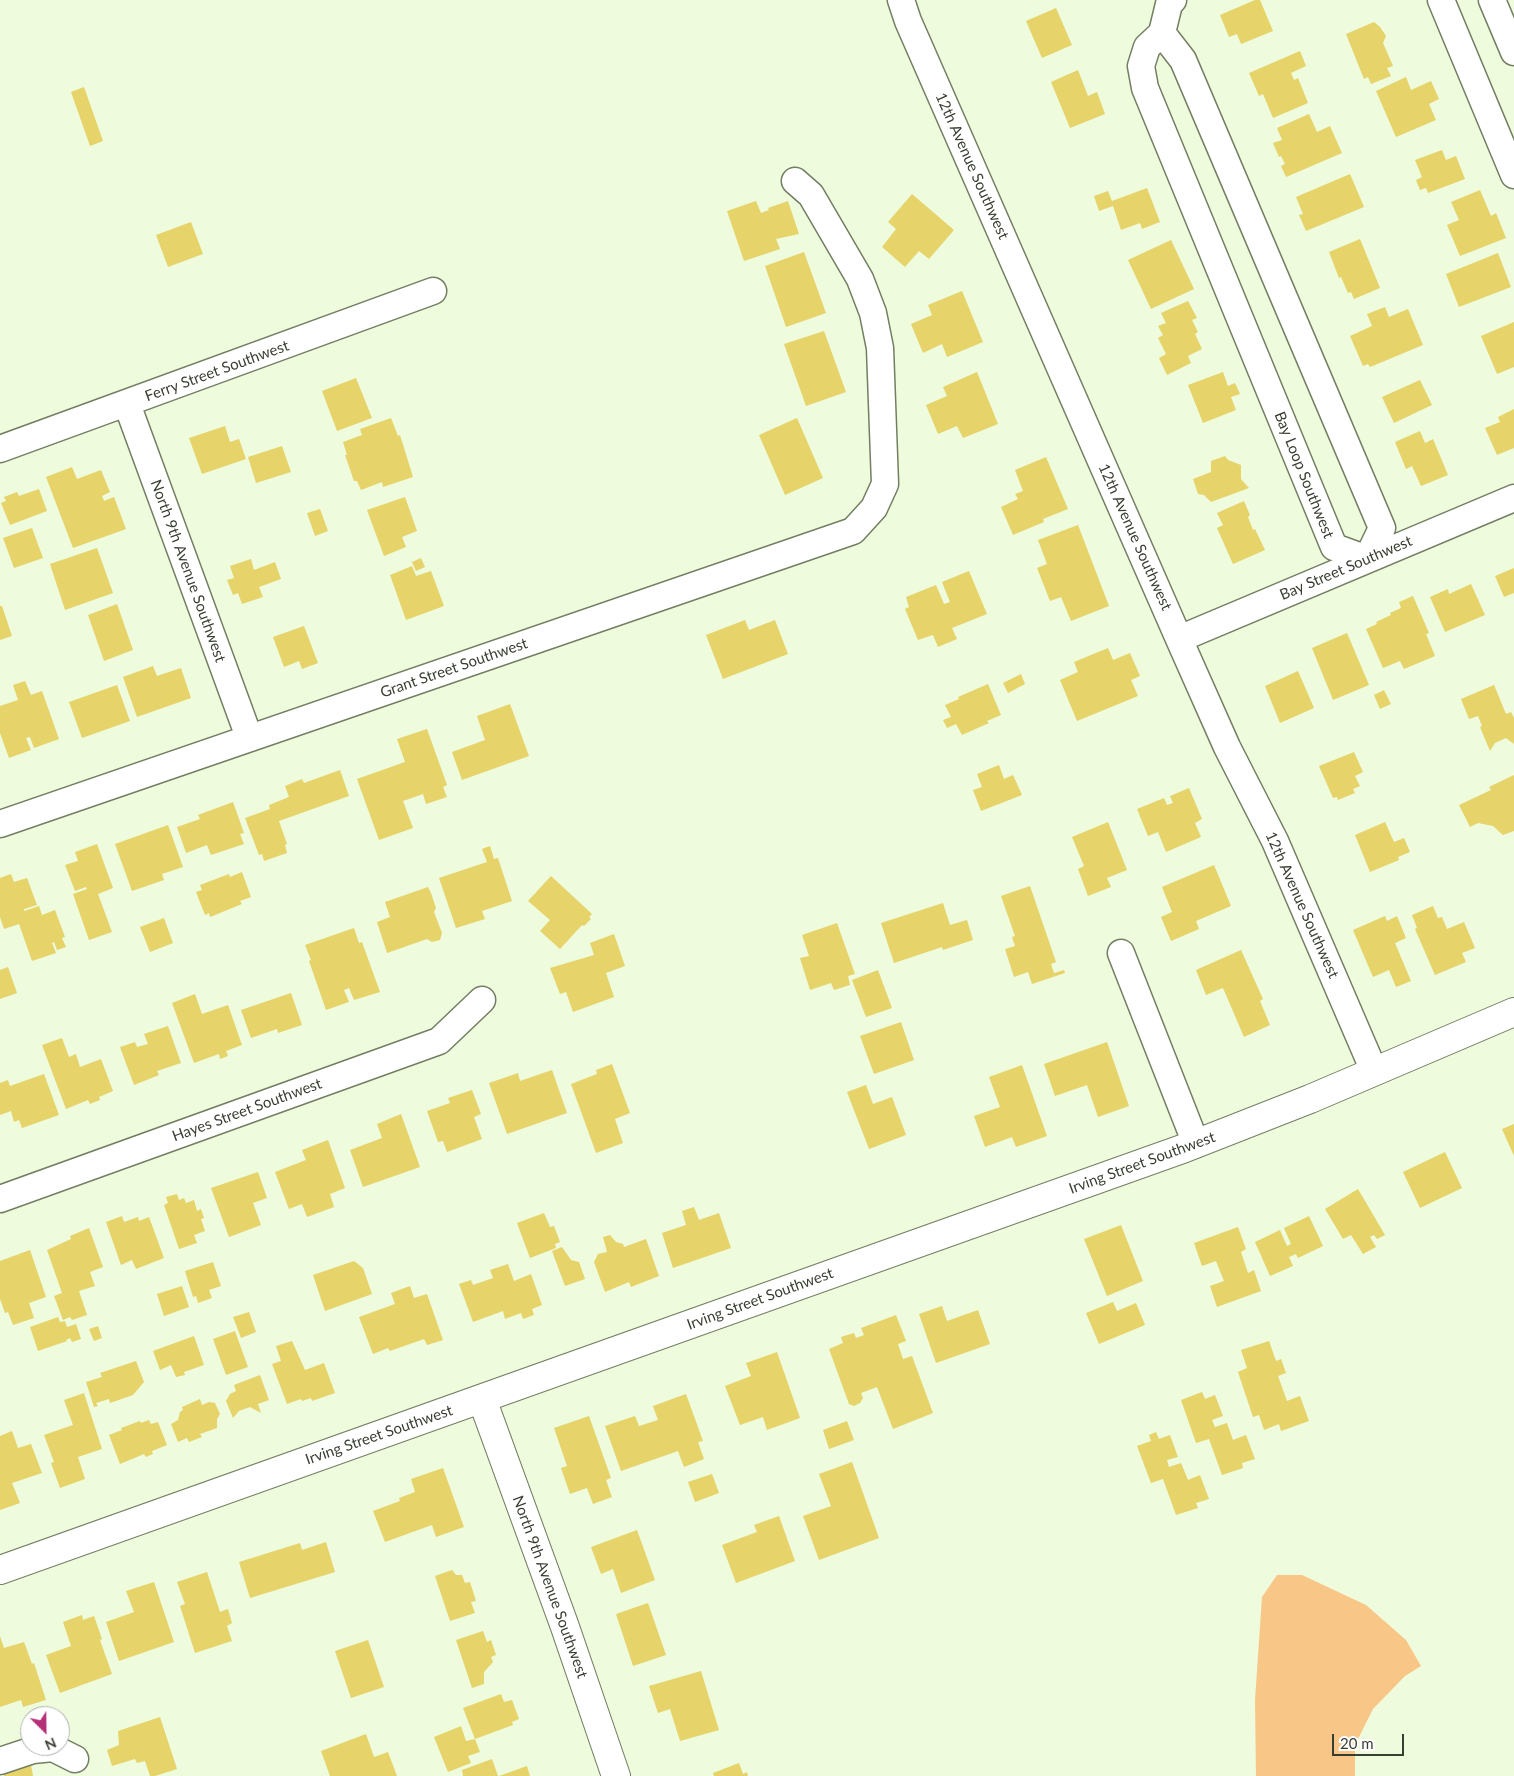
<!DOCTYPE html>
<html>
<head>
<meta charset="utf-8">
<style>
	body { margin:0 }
	#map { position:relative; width:1514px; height:1776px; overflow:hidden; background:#eefbdc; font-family:Lato,sans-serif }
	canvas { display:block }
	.north { position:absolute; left:20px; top:1706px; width:50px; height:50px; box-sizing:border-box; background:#fff; border:1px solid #b0b2ad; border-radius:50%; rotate:157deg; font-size:14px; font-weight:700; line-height:20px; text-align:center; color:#393e32 }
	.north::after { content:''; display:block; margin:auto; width:18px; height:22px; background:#b43077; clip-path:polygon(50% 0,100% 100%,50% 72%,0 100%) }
	.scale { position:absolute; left:1332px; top:1734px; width:72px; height:22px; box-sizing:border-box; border:2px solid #393e32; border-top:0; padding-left:6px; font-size:15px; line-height:18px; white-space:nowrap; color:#393e32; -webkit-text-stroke:4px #fff; paint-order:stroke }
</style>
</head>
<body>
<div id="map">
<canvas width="1514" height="1776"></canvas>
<div class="north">N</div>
<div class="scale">20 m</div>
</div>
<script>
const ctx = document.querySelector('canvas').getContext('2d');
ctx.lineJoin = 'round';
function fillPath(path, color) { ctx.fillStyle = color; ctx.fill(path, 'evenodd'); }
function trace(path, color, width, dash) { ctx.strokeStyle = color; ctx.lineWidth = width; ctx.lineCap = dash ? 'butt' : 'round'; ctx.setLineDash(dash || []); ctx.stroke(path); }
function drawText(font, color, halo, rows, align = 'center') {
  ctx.font = font + ' Lato,sans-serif'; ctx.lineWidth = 4; ctx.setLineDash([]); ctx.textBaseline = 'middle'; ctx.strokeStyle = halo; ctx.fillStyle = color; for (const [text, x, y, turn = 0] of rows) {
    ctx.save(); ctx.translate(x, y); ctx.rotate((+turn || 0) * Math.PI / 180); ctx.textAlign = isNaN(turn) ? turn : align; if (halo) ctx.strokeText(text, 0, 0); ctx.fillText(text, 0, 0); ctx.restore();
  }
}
fillPath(new Path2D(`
	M1277 1575H1302L1366 1605 1406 1640 1421 1666 1405 1676 1373 1709 1355 1745V1776H1256L1255 1700 1262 1597Z`), '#f8c686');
fillPath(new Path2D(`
	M1255 0H1260L1273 31 1241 44 1237 34 1229 37 1220 15Z
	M1056 8 1072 45 1042 58 1026 21Z
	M1374 22 1380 27 1386 36 1383 43 1393 66 1387 68 1391 76 1371 84 1368 77 1364 79 1346 34Z
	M1300 51 1306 66 1291 73 1294 80 1298 78 1308 103 1273 118 1263 94 1259 96 1249 73Z
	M1078 70 1088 96 1097 92 1105 114 1070 128 1051 82Z
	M1406 77 1411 90 1431 81 1439 99 1429 104 1436 120 1396 137 1376 91Z
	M84 87 103 141 90 146 71 92Z
	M1309 114 1317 132 1330 126 1342 153 1286 177 1281 166 1285 164 1281 156 1279 157 1273 143 1282 140 1277 128Z
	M1442 150 1446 160 1456 156 1465 179 1428 193 1426 188 1420 190 1416 180 1422 177 1415 160Z
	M1350 174 1364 207 1306 231 1299 215 1303 214 1296 197Z
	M1147 188 1160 222 1142 229 1140 223 1121 230 1113 206 1099 211 1094 196 1108 191 1112 201Z
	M1480 190 1491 216 1496 213 1506 238 1460 256 1447 225 1459 220 1451 202Z
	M912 194 954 230 929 259 919 251 905 267 882 247 896 229 888 222Z
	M756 201 761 213 769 210 768 208 788 201 799 234 776 239 780 249 744 261 727 211Z
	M191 222 203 254 168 267 156 235Z
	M1360 239 1380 288 1354 299 1351 292 1348 293 1341 277 1339 278 1329 252Z
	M1171 240 1194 289 1151 309 1128 260Z
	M804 252 826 313 786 327 765 266Z
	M1498 253 1511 287 1459 307 1446 274Z
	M962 291 983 342 947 357 942 344 923 353 911 324 932 315 928 305Z
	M1188 301 1197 318 1192 320 1198 332 1195 334 1202 349 1188 356 1191 363 1167 375 1159 358 1166 354 1158 338 1163 335 1158 326 1166 323 1161 313Z
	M1385 307 1389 317 1408 309 1423 345 1370 367 1368 364 1363 366 1350 336 1372 326 1367 314Z
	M1514 322V367L1497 374 1481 336Z
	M824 331 846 392 806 406 784 344Z
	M977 372 998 424 963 438 957 426 938 434 926 405 947 396 943 387Z
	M1223 372 1228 386 1235 383 1240 394 1231 397 1236 410 1203 423 1188 385Z
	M356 378 372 418 337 431 322 391Z
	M1420 380 1432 405 1394 423 1382 397Z
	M1514 409V448L1497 455 1485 428 1500 422 1498 417Z
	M391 418 398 436 400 435 413 477 383 487 382 482 361 490 357 481H354L345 455H347L343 442 362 435 360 429Z
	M797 418 823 478 785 495 759 435Z
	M225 426 230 442 239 439 246 459 202 474 189 438Z
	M1420 431 1425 443 1433 439 1448 475 1421 486 1412 466 1406 469 1395 442Z
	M282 446 291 472 256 483 248 457Z
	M1225 456 1228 460 1241 465V479L1249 488 1211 502 1204 495 1198 494 1193 479 1211 472V461Z
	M1046 457 1068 509 1043 519 1044 522 1013 535 1001 507 1018 499 1015 494 1023 491 1015 470Z
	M72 467 77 479 101 470 110 492 102 496 104 501 114 497 126 529 73 548 46 477Z
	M39 489 47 511 10 525 1 503 6 501 4 497 17 492 19 496Z
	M405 497 417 531 402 537 406 547 384 556 367 510Z
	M1244 501 1250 515 1248 517 1253 530 1255 529 1265 550 1233 564 1217 528 1223 525 1217 513Z
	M320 509 328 531 315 536 307 513Z
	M1078 525 1109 606 1071 621 1061 597 1050 601 1037 568 1047 564 1038 540Z
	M32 528 43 558 14 568 3 538Z
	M97 548 113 593 65 610 50 564Z
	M421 558 425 567 416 571 412 562Z
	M251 559 254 570 275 562 281 579 259 587 263 597 242 604 238 593 233 595 227 580 234 578 230 566Z
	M412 566 416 576 431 571 444 606 406 620 390 575Z
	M1514 568V593L1504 597 1495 576Z
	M969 571 987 614 952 628 957 639 938 647 933 635 918 640 905 609 909 607 906 597 936 585 944 604 950 602 942 582Z
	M1471 584 1485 615 1445 632 1430 597 1448 589 1449 594Z
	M1413 596 1429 633 1426 634 1435 656 1404 669 1400 661 1383 668 1366 629 1377 624 1376 622 1391 615 1390 613 1401 608 1399 602Z
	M117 604 133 650 104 661 88 615Z
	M0 606H2L12 636 0 640Z
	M745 620 749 630 775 620 788 654 723 679 706 635Z
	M304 626 318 663 302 669 299 661 284 667 273 637Z
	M1347 633 1369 685 1333 700 1312 648Z
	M1108 648 1113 660 1130 653 1140 676 1131 680 1138 696 1077 721 1060 680 1078 672 1074 662Z
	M153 666 157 676 181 668 191 698 137 717 123 677Z
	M1298 671 1314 708 1280 723 1265 686Z
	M1021 674 1025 684 1008 693 1003 683Z
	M25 681 31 695 42 691 59 739 34 748 30 737 26 738 31 750 9 758 0 733V706L18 700 13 685Z
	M988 684 1001 715 987 721 989 723 962 735 956 724 947 728 943 720 951 717 945 705 959 699 958 697Z
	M117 685 130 721 82 738 69 702Z
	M1494 685 1506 714 1511 712 1514 718V744L1506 738 1495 743 1490 751 1480 727 1482 726 1478 716 1469 719 1461 699Z
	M1384 690 1391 704 1380 709 1374 695Z
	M510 704 529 756 462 780 452 752 485 740 477 716Z
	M427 729 447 785 443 787 447 797 426 804 423 794 403 801 413 828 379 840 357 779 405 762 397 739Z
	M1354 752 1363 772 1355 776 1360 786 1353 789 1355 793 1338 800 1337 797 1333 798 1319 766Z
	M999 765 1004 779 1013 775 1022 795 981 811 973 790 982 787 977 774Z
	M340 770 349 796 279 821 287 844 285 845 287 853 264 861 262 854 259 855 245 818 270 809 269 805 289 797 285 786 302 779 304 783Z
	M1514 775V831L1503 835 1493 826 1478 823 1470 827 1459 805 1491 790 1489 787Z
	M1189 788 1202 819 1195 823 1201 837 1166 852 1158 832 1148 836 1137 809 1164 798 1167 805 1173 803 1170 796Z
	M233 802 244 833 240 834 244 844 211 855 207 845 186 853 177 827 200 819 198 815Z
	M1108 822 1127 870 1107 878 1111 887 1088 896 1078 869 1084 866 1072 837Z
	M1385 822 1394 842 1404 838 1410 852 1398 857 1399 860 1370 872 1355 835Z
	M168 825 183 867 162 874 164 880 132 891 115 844Z
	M97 844 113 888 98 894 112 932 89 940 73 894 87 889 86 887 75 891 65 865 78 861 75 852Z
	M490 846 494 859 498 858 512 901 482 911 485 919 456 928 439 878 487 862 482 849Z
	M1214 865 1231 906 1196 921 1199 929 1171 941 1161 917 1172 912 1162 887Z
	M242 872 251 897 240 901 242 904 210 917 209 913 205 915 196 892 202 890 200 885 229 874 230 877Z
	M11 874 14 882 27 878 37 905 24 909V911L39 906 42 915 55 910 65 937 62 938 66 947 57 950 54 942 52 943 56 953 32 961 19 924 4 929 0 917V878Z
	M551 876 592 914 589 917 591 919 584 926 582 925 560 949 540 931 550 920 528 901Z
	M1030 886 1056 962 1051 964 1054 973 1064 970 1065 973 1032 984 1028 972 1014 977 1005 949 1015 946 1012 937 1015 936 1001 896Z
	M428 887 431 893 436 908 434 912 442 933 440 940 432 942 427 939 387 953 377 922 390 917 385 902Z
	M943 903 950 925 967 920 973 940 943 950 942 947 894 963 881 923Z
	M1433 906 1438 918 1442 917 1447 929 1464 922 1475 948 1462 953 1466 962 1435 975 1415 929 1417 928 1412 915Z
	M1385 916 1387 921 1397 916 1406 938 1395 943 1411 981 1396 987 1389 970 1373 977 1353 930Z
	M164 918 173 943 150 952 140 927Z
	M837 923 855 974 848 976 850 985 834 990 831 983 810 990 800 958 809 956 802 935Z
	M354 928 359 943 362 942 380 992 354 1000 349 988 344 990 349 1002 326 1010 309 961 311 960 305 945Z
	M614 934 625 966 606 973 614 997 573 1012 566 992 560 994 550 968 594 955 590 943Z
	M1241 950 1263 999 1260 1001 1270 1025 1244 1037 1223 988 1206 995 1196 970Z
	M8 967 17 993 0 999V970Z
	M878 970 892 1008 866 1017 852 980Z
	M291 993 302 1025 278 1033 277 1029 251 1038 241 1010Z
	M195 994 202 1014 228 1005 242 1045 226 1051 228 1056 220 1059 219 1054 194 1063 172 1003Z
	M901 1022 914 1060 874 1074 860 1036Z
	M168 1026 181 1063 157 1071 159 1075 134 1085 120 1047 135 1042 137 1047 148 1044 144 1034Z
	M62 1038 69 1057 76 1054 80 1067 101 1059 113 1091 99 1097 100 1100 90 1104 88 1100 66 1109 42 1045Z
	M1107 1042 1129 1106 1098 1117 1087 1085 1055 1096 1044 1064Z
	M612 1064 630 1113 615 1119 623 1143 596 1153 571 1084 597 1074 596 1070Z
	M1022 1065 1047 1136 1016 1147 1012 1137 985 1147 974 1116 1000 1107 989 1077Z
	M552 1070 567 1113 507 1134 489 1083 518 1073 520 1081Z
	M44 1074 59 1115 22 1128 19 1120 14 1122 11 1111 0 1115V1083L8 1080 10 1086Z
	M866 1085 873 1104 892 1097 906 1135 869 1149 847 1092Z
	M472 1090 481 1114 474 1117 482 1139 447 1152 443 1141 438 1142 427 1111 450 1103 448 1098Z
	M401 1114 420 1167 363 1187 350 1150 382 1138 377 1124Z
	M1514 1124V1156L1502 1129Z
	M328 1140 345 1188 330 1194 334 1207 307 1217 302 1204 289 1209 275 1172 306 1160 302 1150Z
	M1445 1152 1462 1188 1420 1208 1403 1172Z
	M258 1172 267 1198 253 1203 261 1225 229 1237 211 1188Z
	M1358 1189 1385 1235 1377 1239 1374 1235 1370 1237 1376 1247 1363 1254 1351 1235 1343 1239 1325 1209Z
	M177 1194 179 1200 184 1198 186 1203 194 1200 197 1211 201 1209 204 1218 201 1219 205 1231 194 1235 197 1243 179 1249 164 1205 168 1203 166 1197Z
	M694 1207 699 1220 719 1213 731 1248 673 1268 662 1233 686 1225 682 1211Z
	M544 1213 550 1227 554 1226 560 1242 555 1244 556 1248 530 1258 517 1223Z
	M122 1216 124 1222 138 1217 139 1221 149 1217 164 1258 136 1269 132 1260 121 1265 106 1222Z
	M1309 1216 1323 1246 1298 1258 1296 1254 1289 1257 1293 1266 1270 1276 1255 1242 1280 1230 1287 1246 1291 1244 1284 1228Z
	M1121 1225 1143 1281 1107 1296 1084 1239Z
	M1238 1227 1246 1249 1241 1252 1248 1273 1254 1270 1261 1291 1217 1307 1210 1286 1224 1281 1216 1261 1202 1266 1194 1243Z
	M89 1228 103 1267 90 1272 95 1286 79 1291 87 1315 72 1320 70 1317 63 1320 54 1296 62 1293 47 1250 71 1239 70 1236Z
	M610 1235 616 1242 623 1244 624 1247 646 1239 659 1276 631 1287 629 1282 605 1292 594 1262 598 1254 607 1252 603 1237Z
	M562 1247 571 1260 579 1262 585 1279 565 1286 552 1251Z
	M30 1250 46 1297 29 1303 34 1318 13 1325 8 1312 5 1313 0 1299V1261Z
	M354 1261 363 1268 372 1294 325 1311 313 1275Z
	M213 1262 221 1286 209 1290 212 1298 198 1303 196 1296 193 1297 185 1271Z
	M508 1264 514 1281 531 1274 542 1305 532 1309 534 1315 523 1319 521 1313 505 1319 503 1311 473 1322 459 1284 471 1280 473 1285 493 1278 490 1270Z
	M182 1286 189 1307 164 1316 157 1294Z
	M410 1286 414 1298 427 1294 443 1340 427 1345 424 1339 390 1351 388 1348 373 1354 359 1317 395 1304 391 1293Z
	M1113 1302 1117 1311 1136 1303 1145 1325 1099 1344 1086 1313Z
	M942 1306 947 1321 978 1310 990 1344 936 1363 919 1314Z
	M249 1312 256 1332 241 1338 233 1317Z
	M896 1315 906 1341 898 1344 903 1359 912 1356 933 1413 893 1429 877 1387 861 1393 863 1398 860 1403 854 1406 849 1404 829 1349 843 1343 841 1337 854 1333 856 1338 864 1335 861 1328Z
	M58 1317 60 1322 65 1321 67 1327 76 1324 81 1339 72 1342 70 1338 66 1340 67 1341 38 1351 30 1327Z
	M98 1326 102 1338 94 1341 89 1329Z
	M235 1331 248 1367 226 1375 213 1339Z
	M194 1336 204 1365 184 1372 185 1375 176 1377 171 1365 160 1370 153 1351Z
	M292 1341 305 1370 324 1363 335 1393 312 1401 311 1398 302 1401 301 1399 287 1404 272 1364 281 1361 276 1346Z
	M1269 1341 1276 1361 1281 1359 1286 1373 1278 1376 1287 1401 1300 1396 1309 1421 1281 1431 1279 1424 1264 1430 1259 1415 1253 1417 1238 1372 1247 1368 1241 1350Z
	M777 1352 800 1418 767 1430 763 1417 740 1425 725 1386 751 1376 746 1363Z
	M136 1361 144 1382 133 1395 110 1403 109 1399 96 1403 98 1406 94 1407 86 1382 102 1377 100 1373Z
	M260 1375 269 1400 258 1404 261 1413 250 1407 239 1411 233 1418 226 1401 230 1394 236 1391 234 1385Z
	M1202 1392 1205 1399 1215 1395 1223 1416 1212 1420 1215 1427 1227 1423 1233 1440 1246 1435 1255 1459 1242 1463 1243 1468 1222 1475 1209 1439 1196 1443 1181 1400Z
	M84 1393 102 1449 78 1457 85 1479 60 1488 51 1463 54 1462 44 1435 73 1425 64 1400Z
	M686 1394 703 1441 698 1442 704 1459 684 1467 678 1451 621 1471 605 1426 635 1416 639 1426 658 1420 653 1406Z
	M200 1399 202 1405 209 1402 215 1403 220 1414 217 1419V1428L200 1434 202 1437 189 1442 187 1438 178 1442 171 1424 178 1420 180 1412 183 1410 182 1407Z
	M589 1416 611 1478 606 1480 612 1497 593 1504 587 1488 570 1494 561 1468 567 1466 554 1428Z
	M149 1420 151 1424 158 1422 167 1445 152 1451 153 1454 146 1457 144 1454 120 1464 109 1435 122 1430 121 1428 140 1421 141 1423Z
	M847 1421 854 1440 829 1449 823 1430Z
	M12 1431 18 1448 31 1444 42 1473 12 1483 20 1503 0 1510V1436Z
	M1156 1432 1159 1439 1170 1435 1178 1457 1167 1460 1169 1467 1181 1463 1188 1480 1200 1475 1209 1499 1196 1503 1198 1508 1176 1515 1163 1479 1151 1483 1137 1446 1151 1441 1149 1435Z
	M852 1462 879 1538 819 1560 803 1516 831 1506 819 1474Z
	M443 1468 464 1527 436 1537 432 1525 385 1542 373 1511 400 1501 399 1498 415 1492 411 1479Z
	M712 1474 719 1493 695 1502 688 1482Z
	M779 1516 795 1561 736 1583 722 1545 757 1532 754 1525Z
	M637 1530 655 1580 621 1593 613 1569 601 1574 591 1547Z
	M326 1542 335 1572 250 1598 239 1562 300 1543 302 1550Z
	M452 1570 456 1575H462L465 1583 470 1582 476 1601 471 1602 475 1613 450 1621 435 1576Z
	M207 1572 220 1612 228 1609 232 1623 227 1626 232 1641 195 1653 180 1606 185 1604 177 1582Z
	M154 1582 174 1642 119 1661 106 1622 134 1612 126 1591Z
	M648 1603 666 1655 633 1666 616 1614Z
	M82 1615 83 1620 94 1616 102 1639 100 1640 112 1674 60 1693 46 1655 71 1646 63 1622Z
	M483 1631 487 1642 491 1640 496 1655 491 1657 493 1662 484 1672V1684L472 1688 456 1640Z
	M0 1636 4 1648 24 1642 32 1664 34 1663 46 1700 23 1707 21 1700 0 1707Z
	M368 1640 384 1687 351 1698 335 1651Z
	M701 1671 719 1730 680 1741 670 1709 658 1713 649 1686Z
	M501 1694 504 1702 512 1700 519 1719 512 1722 513 1725 475 1739 463 1708Z
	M160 1717 177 1769 155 1776H150L145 1761 137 1763 135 1759 112 1766 107 1750 119 1745 118 1731Z
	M461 1726 466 1741 475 1739 480 1752 468 1756 471 1763 448 1772 434 1737Z
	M366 1734 374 1757 388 1752 397 1776H330L321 1751Z
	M492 1759 498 1776H463L462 1770Z
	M739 1763 743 1774 747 1772 748 1776H714L713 1773Z
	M31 1765 33 1776H4L3 1772Z
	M527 1766 530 1776H499Z`), '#e6d369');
const street = new Path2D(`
	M901 0 908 21 1179 639 1227 747 1275 841 1374 1071
	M1173 0 1169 4 1162 33 1147 47 1141 66 1145 88 1334 547 1367 559
	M1441 0 1514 175
	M1492 0 1514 52
	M1162 33 1183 60 1382 528 1367 559
	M127 404 249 737
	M0 449 433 291
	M1179 639 1514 498
	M0 824 853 531 874 508 885 484 880 348 873 313 860 279 811 195 795 181
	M1121 953 1196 1144
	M0 1199 439 1041 482 1000
	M0 1761 33 1750 53 1748 75 1759`);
const secondary = new Path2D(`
	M482 1399 565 1627 616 1776
	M0 1570 1185 1148 1310 1099 1514 1012`);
trace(street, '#737e62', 29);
trace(secondary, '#737e62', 30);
trace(street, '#fff', 26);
trace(secondary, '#fff', 28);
drawText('15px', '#393e32', '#fff', [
	["12th Avenue Southwest",972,166,66],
	["Ferry Street Southwest",217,371,-20],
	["Bay Loop Southwest",1304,475,68],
	["12th Avenue Southwest",1135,537,66],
	["Bay Street Southwest",1346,568,-23],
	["North 9th Avenue Southwest",188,571,70],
	["Grant Street Southwest",454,668,-19],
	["12th Avenue Southwest",1302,905,66],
	["Hayes Street Southwest",247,1110,-20],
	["Irving Street Southwest",1142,1163,-20],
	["Irving Street Southwest",760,1299,-20],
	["Irving Street Southwest",379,1435,-19],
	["North 9th Avenue Southwest",550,1587,70]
]);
</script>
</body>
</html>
